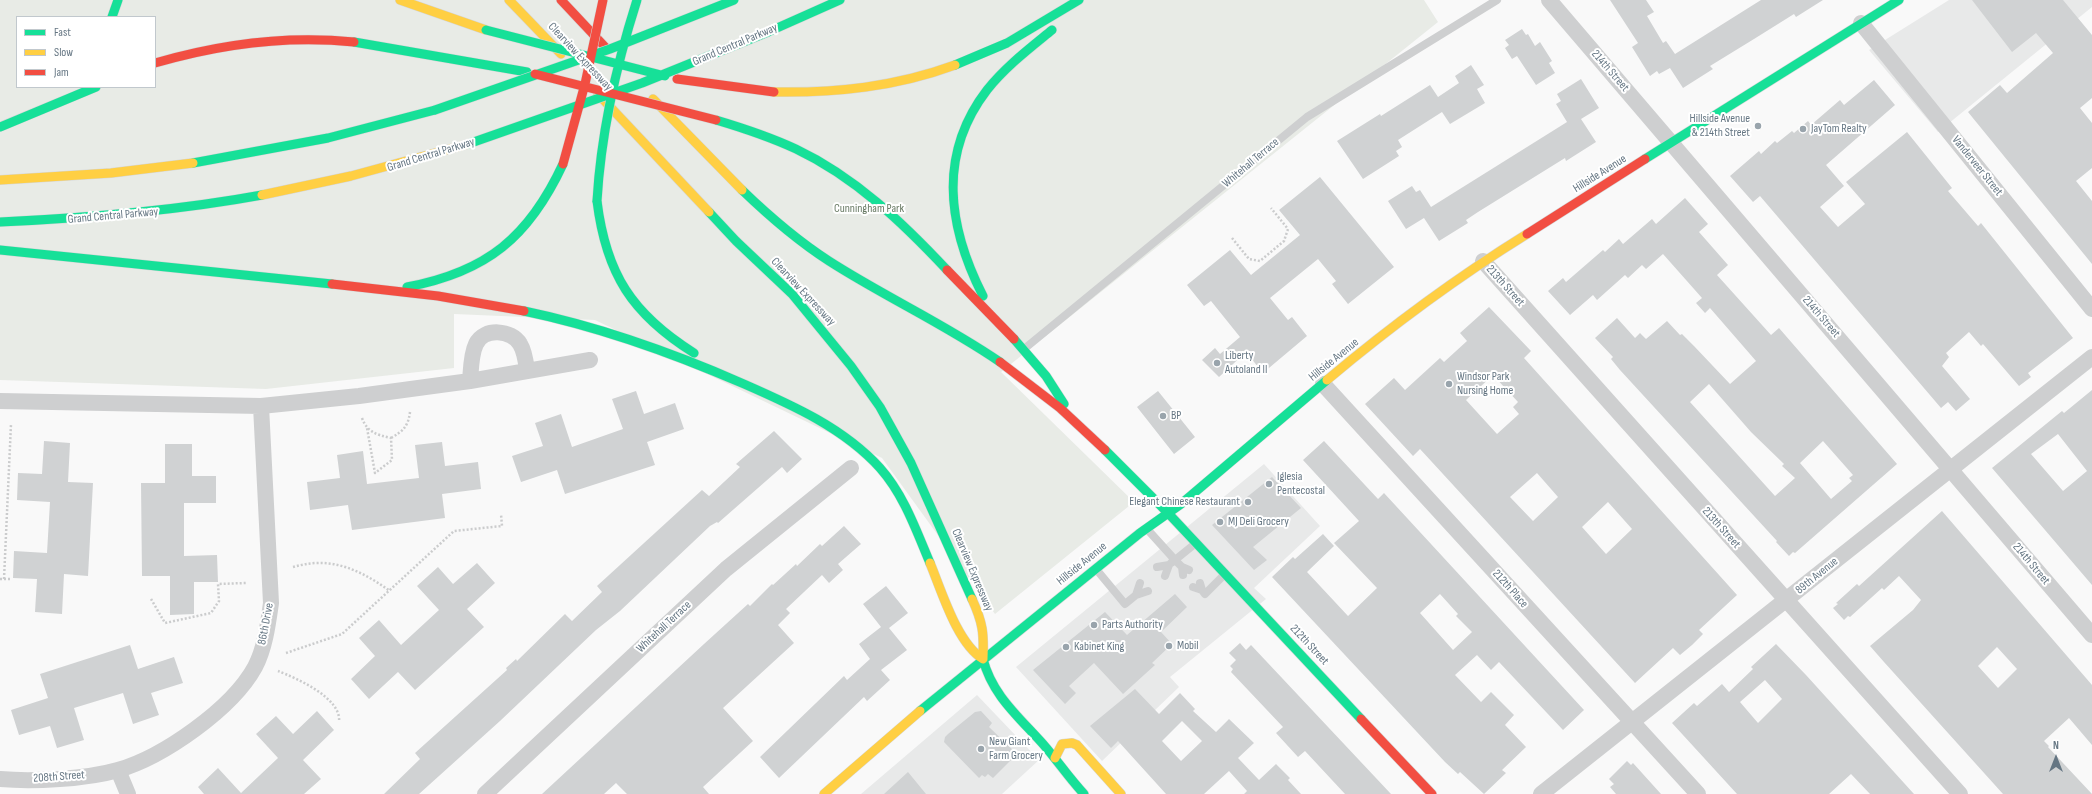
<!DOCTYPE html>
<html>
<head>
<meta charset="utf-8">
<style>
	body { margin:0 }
	#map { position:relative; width:2092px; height:794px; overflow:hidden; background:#f9f9f9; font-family:"Sofia Sans Condensed",sans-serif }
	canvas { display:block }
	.legend { position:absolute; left:16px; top:16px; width:140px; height:72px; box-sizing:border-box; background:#fff; border:1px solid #c1c8cd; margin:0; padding:5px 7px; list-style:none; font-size:12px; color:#657683 }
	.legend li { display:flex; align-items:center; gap:8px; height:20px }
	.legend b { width:20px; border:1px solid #c1c8cd }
	.north { position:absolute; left:2036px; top:738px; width:40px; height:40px; -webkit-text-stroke:3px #fff; paint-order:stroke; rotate:0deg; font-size:11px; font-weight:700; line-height:16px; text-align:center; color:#657683 }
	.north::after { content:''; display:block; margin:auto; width:14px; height:18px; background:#657683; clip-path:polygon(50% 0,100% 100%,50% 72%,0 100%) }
</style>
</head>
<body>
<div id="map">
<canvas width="2092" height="794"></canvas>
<ul class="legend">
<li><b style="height:5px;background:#16e098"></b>Fast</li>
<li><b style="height:5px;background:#ffcf43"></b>Slow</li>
<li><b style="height:5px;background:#f24e42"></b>Jam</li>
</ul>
<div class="north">N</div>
</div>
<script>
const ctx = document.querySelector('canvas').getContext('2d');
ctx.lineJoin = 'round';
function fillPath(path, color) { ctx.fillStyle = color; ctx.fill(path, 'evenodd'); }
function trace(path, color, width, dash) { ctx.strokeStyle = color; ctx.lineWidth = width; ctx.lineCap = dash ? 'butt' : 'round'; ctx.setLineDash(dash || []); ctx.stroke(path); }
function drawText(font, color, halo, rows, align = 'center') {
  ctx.font = font + ' "Sofia Sans Condensed",sans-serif'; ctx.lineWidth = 4; ctx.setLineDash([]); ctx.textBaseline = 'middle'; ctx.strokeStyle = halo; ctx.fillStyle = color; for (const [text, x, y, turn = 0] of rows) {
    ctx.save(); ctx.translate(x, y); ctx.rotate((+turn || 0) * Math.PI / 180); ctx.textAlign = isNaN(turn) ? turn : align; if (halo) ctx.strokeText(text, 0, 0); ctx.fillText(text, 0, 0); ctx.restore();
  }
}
fillPath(new Path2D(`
	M1949 0H2092V7L1938 132 1869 50Z
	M1264 464 1320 526 1254 588 1266 599 1170 677 1179 687 1102 761 1016 667Z
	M977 695 1039 760 1002 794H861Z`), '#e8e9e9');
fillPath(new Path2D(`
	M0 0H1424L1438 22 1001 372 1134 502 995 614 882 458 595 320 454 314V368L266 389 0 380ZM17 17H155V87H17Z`), '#e8ebe6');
fillPath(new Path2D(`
	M1610 0H1646L1654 12 1647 16 1663 43 1666 41 1675 54 1761 0H1823L1796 17 1794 14 1754 39 1710 66 1713 69 1683 88 1670 68 1659 74 1657 71 1650 76 1632 47 1638 43Z
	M1972 0H2063L2092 35V98L2080 108 2092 123V168L2076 181 2092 201V264L1968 112 2000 85 2007 93 2053 53 2036 33 2012 52Z
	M1522 29 1526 35 1528 34 1535 46 1540 42 1552 61 1549 63 1555 73 1536 85 1517 56 1512 59 1505 48 1509 45 1505 40Z
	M1471 65 1484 85 1477 89 1485 103 1450 124 1442 112 1398 140 1402 147 1396 151 1399 156 1363 179 1337 141 1380 114 1381 116 1430 85 1438 97 1459 83 1455 76Z
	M1581 79 1599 108 1581 119 1596 142 1566 161 1565 158 1478 212 1466 220 1468 223 1439 241 1424 218 1406 229 1388 201 1412 186 1416 192 1420 190 1431 207 1567 122 1556 104 1561 101 1557 94Z
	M1874 80 1895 105 1826 165 1844 186 1820 207 1838 227 1865 204 1846 182 1907 132 1952 188 1948 191 1978 226 1981 223 2073 338 2028 373 2031 377 2019 386 1983 344 1981 346 1969 332 1946 353 1949 357 1942 366 1970 399 1956 411 1948 402 1941 408 1760 196 1753 202 1730 176 1759 151 1761 154 1775 141 1777 143 1792 131 1794 133 1808 121 1811 125 1840 100 1844 105Z
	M1320 177 1394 267 1348 304 1332 284 1336 281 1318 259 1270 298 1288 320 1292 317 1307 336 1263 373 1246 352 1219 377 1202 360 1215 348 1220 354 1240 337 1211 301 1204 306 1187 285 1230 250 1251 275 1300 235 1279 210Z
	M1685 198 1708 224 1699 232 1728 265 1717 275 1771 335 1779 328 1897 464 1795 553 1793 552 1789 556 1776 542 1777 541 1620 370 1611 359 1613 357 1595 338 1617 318 1635 338 1640 333 1646 339 1667 321 1680 335 1682 334 1694 346 1730 384 1756 361 1710 308 1705 313 1696 303 1702 298 1663 254 1646 269 1642 265 1628 278 1625 275 1597 300 1593 295 1570 315 1548 291 1563 278 1566 282 1603 250 1605 252 1619 239 1623 244 1652 219 1656 224ZM1709 384 1751 432 1784 464 1782 466 1795 478 1775 496 1690 402ZM1823 441 1853 475 1849 478 1852 481 1831 499 1800 463Z
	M1489 307 1531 351 1524 358 1737 595 1699 630 1703 634 1692 645 1680 655 1673 648 1635 683 1420 449 1413 456 1365 404 1394 378 1405 390 1440 358 1444 362 1467 341 1460 333ZM1493 375 1518 402 1513 407 1519 414 1497 434 1466 400ZM1537 473 1558 497 1533 521 1510 497ZM1608 502 1632 529 1606 554 1582 527Z
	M2092 390V585L1992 468 2062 411 2064 413ZM2058 434 2087 471 2063 491 2031 454Z
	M636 391 644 414 675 403 684 429 647 442 655 465 565 494 557 470 521 482 512 456 543 446 535 423 561 414 572 447 623 429 612 399Z
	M1158 391 1195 437 1174 454 1137 407Z
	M774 431 802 459 787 473 782 467 718 523 717 522 710 526 620 611 596 630 500 721 419 794H384L420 759 415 753 507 670 506 668 516 659 517 661 565 614 572 621 602 592 597 586 702 490 709 496 740 467 736 464Z
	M44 441 70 443 68 482 93 483 88 576 64 574 62 614 35 612 37 579 13 578 14 551 47 553 50 502 17 500 18 473 42 474Z
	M1324 441 1378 499 1384 493 1584 710 1563 730 1499 662 1491 670 1477 655 1455 675 1481 702 1491 692 1514 715 1505 725 1526 747 1502 770 1506 773 1484 794 1460 772 1458 774 1445 762 1272 577 1293 557 1295 559 1323 534 1334 546 1307 572 1348 616 1377 588 1334 543 1359 521 1303 460ZM1440 594 1458 614 1456 616 1472 632 1453 650 1420 613Z
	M442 442 445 466 478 462 481 489 442 494 445 518 352 530 348 505 310 510 307 482 340 478 337 455 363 451 367 484 419 478 415 445Z
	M165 444H192V476H216V503H184V556L217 555 218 582H194V614L170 615V576H142L141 483H165Z
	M1272 477 1301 508 1253 547 1267 560 1254 570 1212 525Z
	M1942 511 2092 685V745L2069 718 2044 741 2049 746 2048 747 2092 794H2003L1884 662 1870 646 1913 610 1921 600 1899 576 1884 590 1882 588 1850 617 1848 616 1844 620 1833 608 1838 604 1836 603 1857 584 1859 586ZM1997 647 2017 669 1998 688 1978 666Z
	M844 526 861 544 838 564 843 570 829 583 822 575 786 609 790 613 778 625 794 643 723 708 753 741 703 787 709 794H627L616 783 604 794H542L704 644 748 604 750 606 772 584 773 585 796 564 797 566 820 544 822 546Z
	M477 563 495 583 467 609 484 627 415 690 398 672 369 699 351 679 375 656 359 638 379 620 401 645 439 610 417 586 438 567 453 584Z
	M886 586 908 613 889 628 907 650 881 670 890 680 867 701 864 697 779 778 760 757 844 676 847 680 870 659 859 644 881 627 863 604Z
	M1175 594 1187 607 1161 632 1172 644 1152 663 1155 665 1123 694 1094 663 1069 686 1076 693 1065 704 1033 670 1105 612 1127 635Z
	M1240 643 1246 650 1251 645 1391 794H1345L1305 751 1298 757 1276 733 1283 727 1231 672 1233 669 1230 666 1236 660 1229 653Z
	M1776 644 1806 675 1914 794H1870L1851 774 1829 794H1737L1672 723 1694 703 1697 706 1722 684 1729 692 1753 669 1751 667ZM1765 680 1782 699 1758 723 1740 702Z
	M130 645 138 669 174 657 183 683 151 693 159 715 133 724 123 693 74 708 84 740 57 748 50 726 19 735 11 710 48 698 40 674Z
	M1135 689 1159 714 1180 693 1195 709 1193 711 1216 732 1229 719 1254 743 1238 758 1259 780 1276 764 1290 778 1288 780 1301 794H1244L1247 791 1229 771 1204 794H1166L1118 741 1111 748 1090 726ZM1182 721 1202 741 1181 761 1162 741Z
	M317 711 334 730 303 760 321 779 304 794H204L198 787 218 768 241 793 278 758 256 734 276 716 293 734Z
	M981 711 992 723 989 727 1017 754 993 778 988 774 985 777 982 775 979 778 944 742 945 737 948 734 975 712Z
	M1627 761 1631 765 1633 763 1661 794H1616L1610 787 1614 784 1609 779Z
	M908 772 926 794H884Z`), '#d0d2d3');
const fast = new Path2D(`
	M112 17 118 0
	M768 32 840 0
	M354 42 527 72
	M955 65 1007 43 1079 0
	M716 120C743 128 770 137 796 149 855 177 903 223 947 270
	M0 127 96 87
	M1645 159 1899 0
	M193 163 328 138 435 110
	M742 190C769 216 798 241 829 261 885 297 945 324 1000 362
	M597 201C606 274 632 314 694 353
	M709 212 736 241 792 294 851 366 880 407 911 463 972 599
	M0 222C88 218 175 211 262 195
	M0 250 332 284
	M407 287C487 272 529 237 563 164
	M983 296C948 227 937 155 987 90 1005 67 1030 48 1052 30
	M524 311C601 327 673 353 744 384 792 405 844 428 880 468 904 495 916 530 930 563
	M1014 339 1046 376 1064 404
	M1105 450 1168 513
	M1168 513 1361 719
	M983 659C992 695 1019 717 1043 744 1057 760 1069 778 1084 794
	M920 711 1140 533 1181 504 1327 380`);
const slow = new Path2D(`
	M400 0 486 30
	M509 0 561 54
	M774 92C836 93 895 87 955 65
	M598 94 709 212
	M653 99 742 190
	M0 180 111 173 193 163
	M262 195 351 176 468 144
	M1327 380C1390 327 1456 278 1527 234
	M930 563C942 592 957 643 983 659 984 633 983 623 972 599
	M1055 758 1062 744 1072 743 1077 745 1121 794
	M824 794 920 711`);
const jam = new Path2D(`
	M561 0 607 49
	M155 63C220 44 286 35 354 42
	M677 79 774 92
	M1527 234 1645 159
	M947 270 1014 339
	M332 284 438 296 524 311
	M1000 362 1060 408 1105 450
	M1361 719 1432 794`);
trace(fast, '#d5d6d7', 10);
trace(slow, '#d5d6d7', 10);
trace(jam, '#d5d6d7', 10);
trace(new Path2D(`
	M1232 238 1249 259 1260 261 1284 241 1288 229 1271 208
	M362 418C367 432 377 435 391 438L392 460 375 473 367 428
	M391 438C403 431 408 427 410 412
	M293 567C301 565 309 563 318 563 344 562 369 576 390 591
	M0 579H4L11 424
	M4 579H11
	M151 599 165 623 211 613 219 601 218 584 246 583
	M286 653 342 634 454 531 502 526 501 514
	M278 671C296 678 342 698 339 722`), '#cbcccd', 2.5, [2, 2]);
trace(new Path2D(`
	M1024 349 1307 117 1497 0
	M1147 529 1175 560 1196 543
	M1171 563 1175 560 1182 567
	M1157 567 1169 565 1165 576
	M1096 569 1125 604 1136 595 1140 583
	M1183 575 1182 567 1189 570
	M1193 587 1202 590 1200 583
	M1202 590 1205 594 1225 574
	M1136 595 1148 591`), '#cecfd0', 8);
trace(new Path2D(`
	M1549 0 2092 635
	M1861 23 2092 309
	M1483 261 1960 794
	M470 381C471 369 471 354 476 344 484 327 512 330 520 344 525 352 526 363 527 371
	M1323 384 1698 794
	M0 401 261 406 359 396 470 381 590 360
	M118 770 128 794
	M0 779C33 782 87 779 118 770 163 757 232 709 255 667 265 648 268 624 271 603L261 406
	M485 794 726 569 851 468
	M1541 794 2092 357`), '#cecfd0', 16);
trace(fast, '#16e098', 9);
trace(slow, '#ffcf43', 9);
trace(jam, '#f24e42', 9);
const fastBridge = new Path2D(`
	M486 30 665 76
	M435 110 610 49 734 0
	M468 144 642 83 768 32
	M597 201C601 132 616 66 637 0`);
const jamBridge = new Path2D(`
	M535 74 716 120
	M563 164 585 84 603 0`);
trace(fastBridge, '#d5d6d6', 10, []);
trace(jamBridge, '#d5d6d6', 10, []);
trace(fastBridge, '#16e098', 9);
trace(jamBridge, '#f24e42', 9);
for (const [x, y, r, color] of [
	[1758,126,4,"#99a4ac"],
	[1803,129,4,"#99a4ac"],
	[1217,363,4,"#99a4ac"],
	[1449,384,4,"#99a4ac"],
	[1163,416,4,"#99a4ac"],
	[1269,484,4,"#99a4ac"],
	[1248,502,4,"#99a4ac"],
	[1220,522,4,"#99a4ac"],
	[1094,625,4,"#99a4ac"],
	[1169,646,4,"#99a4ac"],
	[1066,647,4,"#99a4ac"],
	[981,749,4,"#99a4ac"]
]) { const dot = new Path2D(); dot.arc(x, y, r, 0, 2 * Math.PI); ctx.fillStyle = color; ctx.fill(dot); trace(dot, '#fff', 1.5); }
drawText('12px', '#657683', '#fff', [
	["Grand Central Parkway",735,45,-23],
	["Clearview Expressway",580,57,47],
	["214th Street",1610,71,49],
	["Grand Central Parkway",431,155,-17],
	["Whitehall Terrace",1251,163,-40],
	["Vanderveer Street",1977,166,51],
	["Hillside Avenue",1600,174,-32],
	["Grand Central Parkway",113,216,-5],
	["213th Street",1505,286,48],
	["Clearview Expressway",803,292,47],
	["214th Street",1821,317,49],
	["Hillside Avenue",1334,360,-39],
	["213th Street",1721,528,48],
	["Hillside Avenue",1082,564,-39],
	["214th Street",2031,564,50],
	["Clearview Expressway",972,570,67],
	["89th Avenue",1817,576,-39],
	["212th Place",1510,589,48],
	["86th Drive",266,624,-79],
	["Whitehall Terrace",664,627,-43],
	["212th Street",1309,645,47],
	["208th Street",59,777,-4]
]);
drawText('12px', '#657683', '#fff', [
	["Hillside Avenue",1750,119,"right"],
	["& 214th Street",1750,133,"right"],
	["JayTom Realty",1811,129],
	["Liberty",1225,356],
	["Autoland II",1225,370],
	["Windsor Park",1457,377],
	["Nursing Home",1457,391],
	["BP",1171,416],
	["Iglesia",1277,477],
	["Pentecostal",1277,491],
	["Elegant Chinese Restaurant",1240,502,"right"],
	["MJ Deli Grocery",1228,522],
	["Parts Authority",1102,625],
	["Mobil",1177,646],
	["Kabinet King",1074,647],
	["New Giant",989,742],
	["Farm Grocery",989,756]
], 'left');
drawText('12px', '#687a64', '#fff', [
	["Cunningham Park",869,209]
]);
</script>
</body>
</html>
